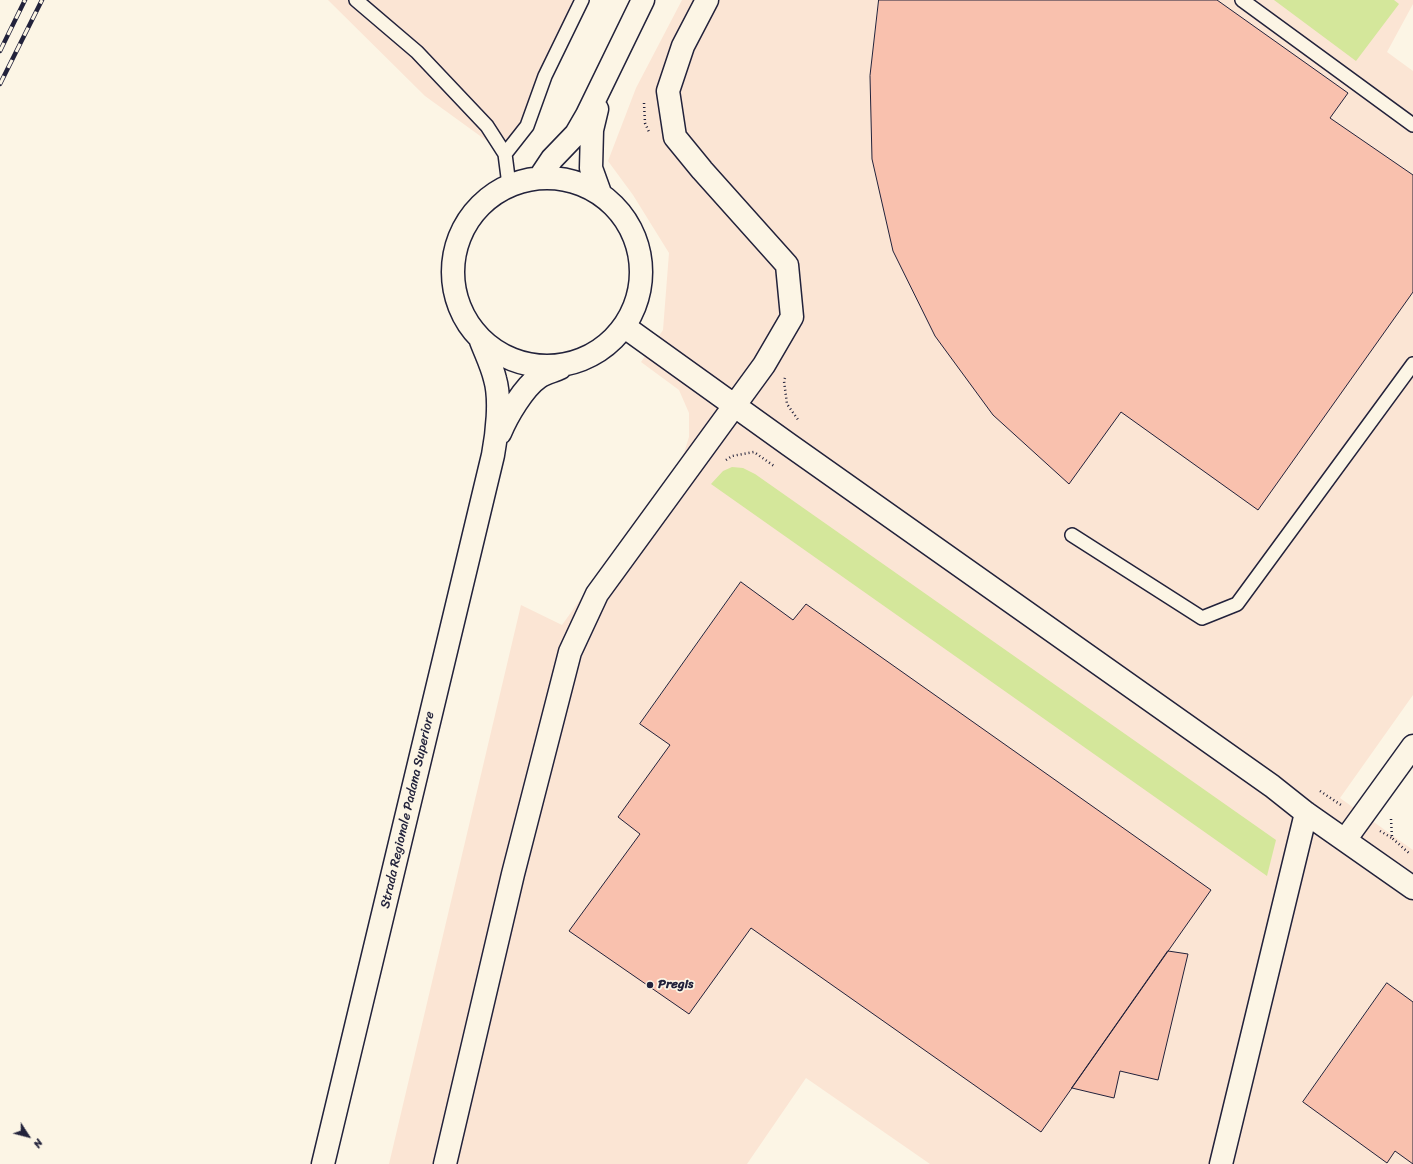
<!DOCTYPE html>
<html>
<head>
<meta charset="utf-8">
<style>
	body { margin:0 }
	#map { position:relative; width:1413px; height:1164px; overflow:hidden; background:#fcf5e5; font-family:Sriracha,sans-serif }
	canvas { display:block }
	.north { position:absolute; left:8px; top:1116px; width:40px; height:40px; -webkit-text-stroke:3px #fcf5e5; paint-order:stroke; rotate:126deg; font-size:11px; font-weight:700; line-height:16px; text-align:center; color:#22223b }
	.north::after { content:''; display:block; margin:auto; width:14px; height:18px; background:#22223b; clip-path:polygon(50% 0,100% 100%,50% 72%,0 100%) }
</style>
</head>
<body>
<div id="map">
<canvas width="1413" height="1164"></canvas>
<div class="north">N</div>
</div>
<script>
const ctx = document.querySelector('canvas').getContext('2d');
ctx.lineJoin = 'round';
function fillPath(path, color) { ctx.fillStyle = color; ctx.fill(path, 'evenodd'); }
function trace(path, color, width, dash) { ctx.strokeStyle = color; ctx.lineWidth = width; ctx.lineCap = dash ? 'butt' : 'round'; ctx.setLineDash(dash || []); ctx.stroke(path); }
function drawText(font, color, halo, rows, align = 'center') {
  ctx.font = font + ' Sriracha,sans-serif'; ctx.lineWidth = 3.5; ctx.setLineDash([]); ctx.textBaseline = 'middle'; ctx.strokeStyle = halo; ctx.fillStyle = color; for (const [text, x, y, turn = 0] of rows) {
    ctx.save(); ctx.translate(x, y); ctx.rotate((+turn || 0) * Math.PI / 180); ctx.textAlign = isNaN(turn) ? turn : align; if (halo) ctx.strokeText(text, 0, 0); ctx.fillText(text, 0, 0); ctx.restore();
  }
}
fillPath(new Path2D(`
	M328 0H586L527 126 505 154 425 96Z
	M682 0H1413V4L1387 52 1413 71V695L1340 798 1413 850V1164H930L806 1078 747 1164H389L521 605 562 625 683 456 689 437V413L679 390 641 362 663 330 669 253 633 195 608 161 636 88Z`), '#fbe5d4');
fillPath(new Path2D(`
	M1274 0H1394L1399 4 1356 61Z
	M732 467 743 468 755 474 1276 840 1267 876 711 484 723 471Z`), '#d4e79b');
const building = new Path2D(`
	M879 0H1217L1348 93 1330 118 1413 175V292L1258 510 1121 412 1069 484 993 415 935 336 893 251 872 159 870 76Z
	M741 582 793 620 806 604 1211 890 1041 1132 751 928 689 1014 569 931 640 834 618 817 670 745 640 724Z
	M1168 951 1188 954 1158 1080 1120 1071 1114 1098 1072 1088Z
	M1387 983 1413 1002V1164L1395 1151 1387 1163 1303 1102Z`);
fillPath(building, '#f9c1ae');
trace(building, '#22223b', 1);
const lane = new Path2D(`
	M356 0 417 52 487 126 505 154 509 185
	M1242 0 1413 125
	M505 154 527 126 545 76 582 0
	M1072 535 1202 618 1237 604 1413 364`);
const street = new Path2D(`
	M625 327 788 444 1272 786 1306 813 1413 888
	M1345 840 1413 746
	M445 1164 513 874 570 652 597 594 764 365 792 317 787 265 702 170 675 137 668 91 683 46 707 0
	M1221 1164 1306 813`);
const primary = new Path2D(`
	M597 109 592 130 591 168 600 193
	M540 177 552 159 576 134 587 115 643 0
	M453 272a94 94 0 1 1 188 0a94 94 0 1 1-188 0Z
	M500 433C507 416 524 387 539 377 545 373 554 371 560 368
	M323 1164 493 455C497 434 501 399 495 379 492 366 486 354 481 341`);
trace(lane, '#22223b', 16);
trace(street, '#22223b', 25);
trace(primary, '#22223b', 25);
trace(new Path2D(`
	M644 103 645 123 649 132
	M785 378 784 381 787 404 799 421
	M726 460 732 456 754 452 774 466
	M1320 791 1341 805
	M1391 819 1392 838 1410 854
	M1380 831 1392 838`), '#22223b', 2.5, [1, 3]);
trace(lane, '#fcf5e5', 13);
trace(street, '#fcf5e5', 22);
trace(primary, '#fcf5e5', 22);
const rail = new Path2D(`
	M0 51 25 0
	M0 84 42 0`);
trace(rail, '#22223b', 4.5);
trace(rail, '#fcf5e5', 3, [9]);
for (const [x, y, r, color] of [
	[650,985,4,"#22223b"]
]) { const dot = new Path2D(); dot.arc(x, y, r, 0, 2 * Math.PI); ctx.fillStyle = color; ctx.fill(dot); trace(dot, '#fcf5e5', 1.5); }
drawText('13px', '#22223b', '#fcf5e5', [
	["Strada Regionale Padana Superiore",408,810,-77]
]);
drawText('bold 13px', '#22223b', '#fcf5e5', [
	["Pregis",658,985]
], 'left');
</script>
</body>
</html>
